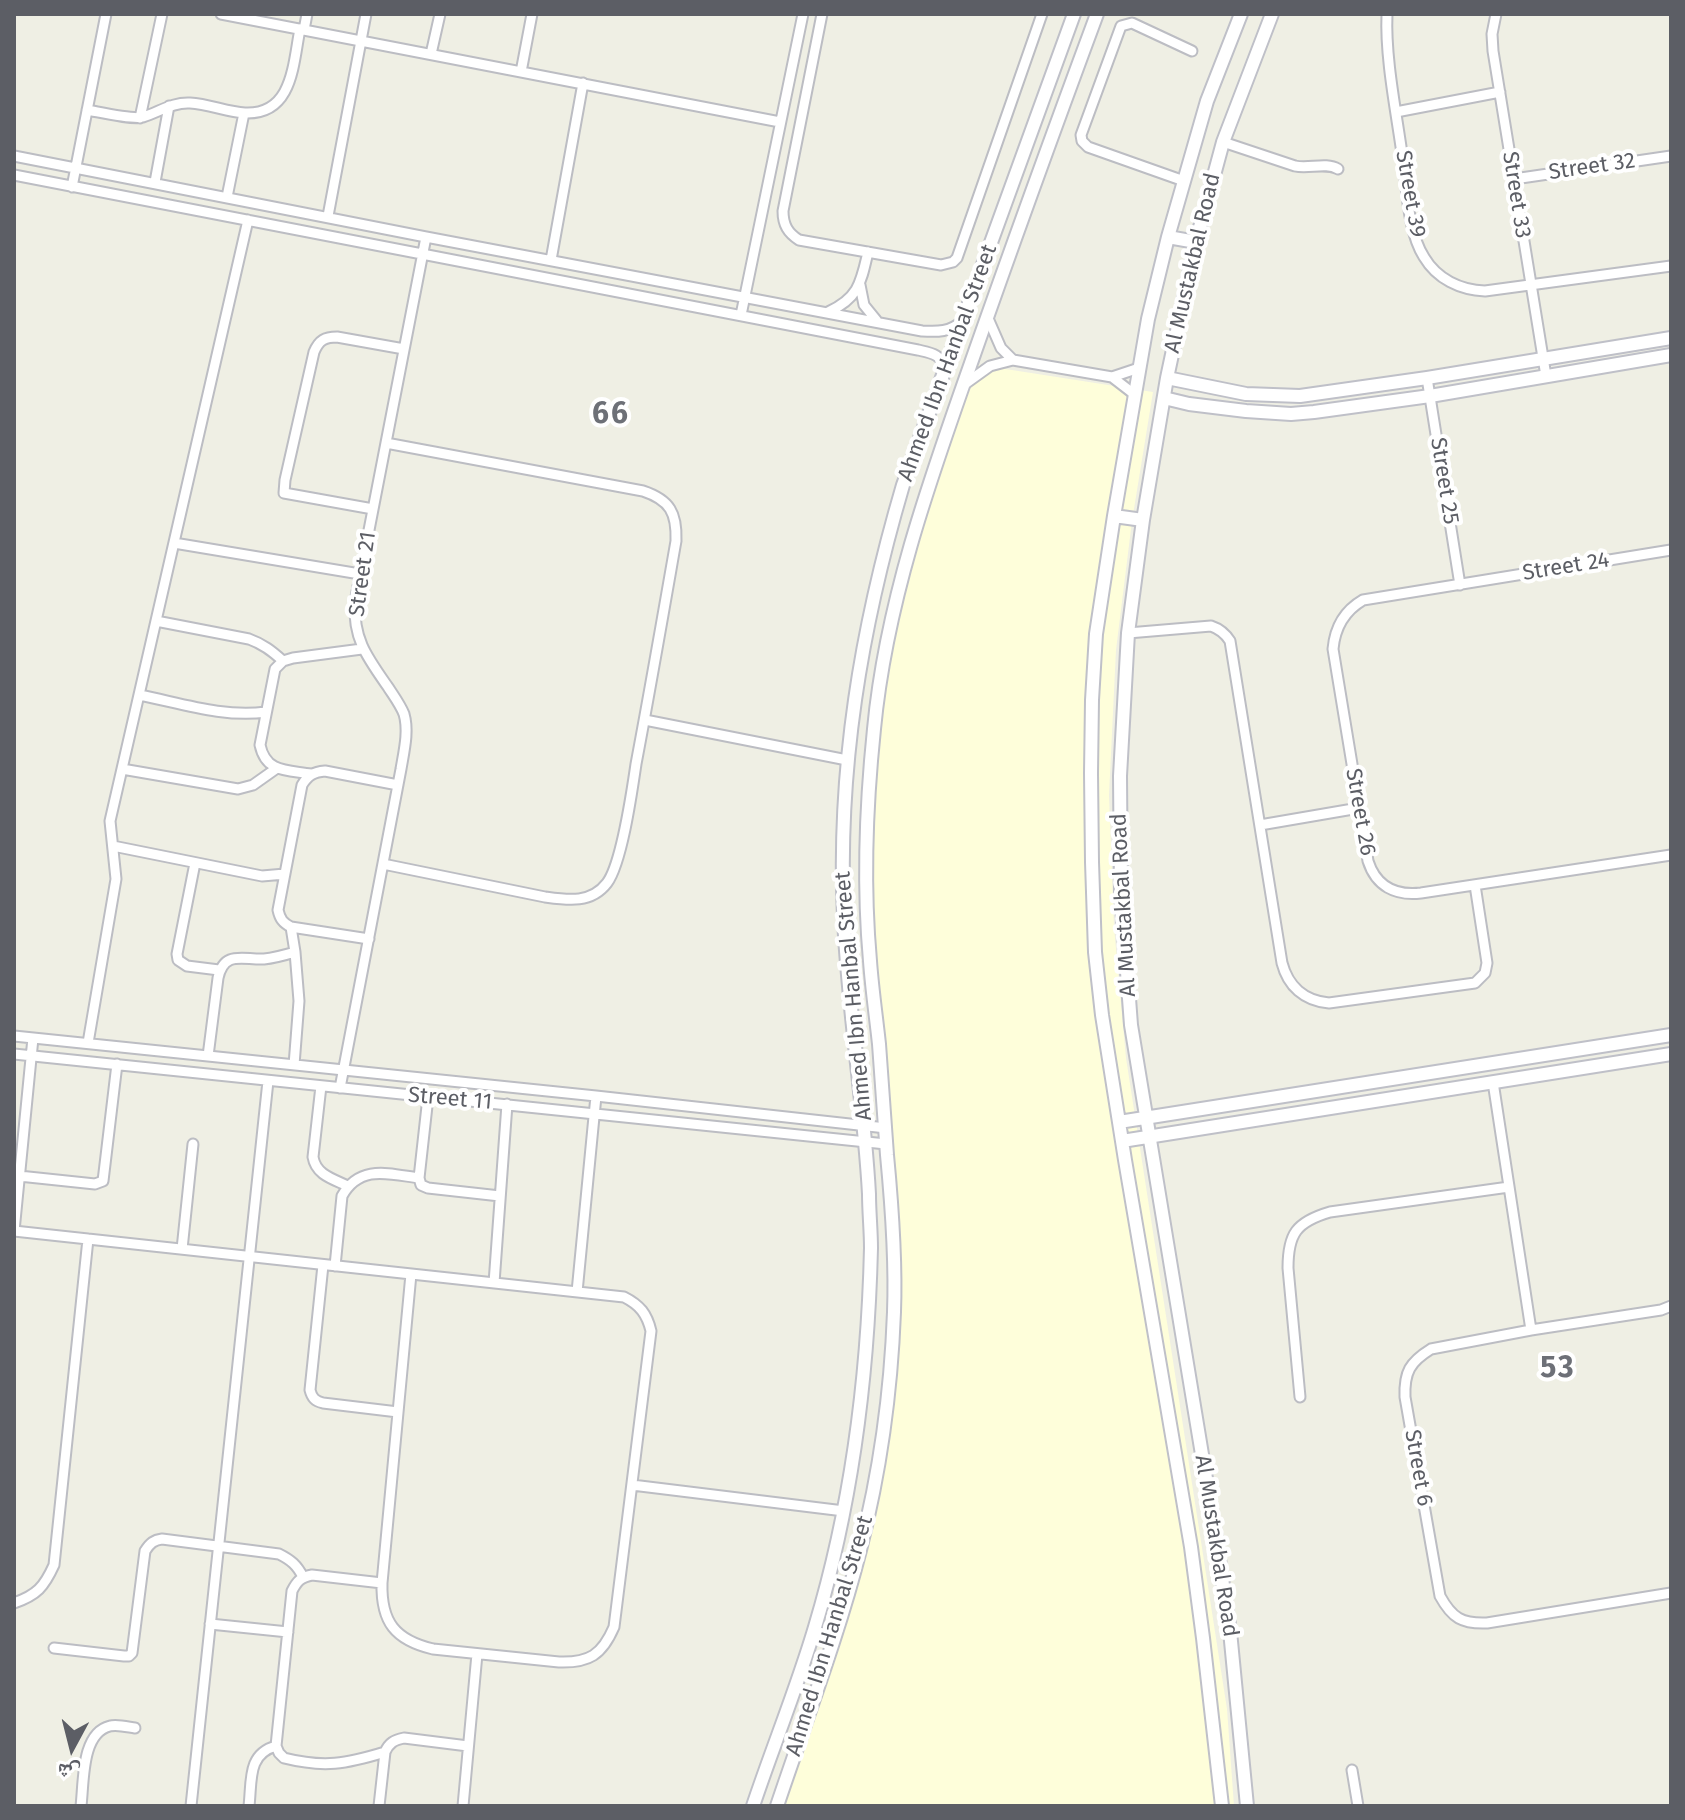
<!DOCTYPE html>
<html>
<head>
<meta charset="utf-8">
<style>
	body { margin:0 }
	#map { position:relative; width:1685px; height:1820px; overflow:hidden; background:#efefe4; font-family:"Fira Sans","Noto Naskh Arabic",sans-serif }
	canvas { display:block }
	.frame { position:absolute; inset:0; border:16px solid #5c5e65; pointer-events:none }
	.north { position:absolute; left:32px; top:1708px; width:80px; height:80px; -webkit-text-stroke:6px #fff; paint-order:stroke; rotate:187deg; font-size:22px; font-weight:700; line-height:32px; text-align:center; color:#5c5e65 }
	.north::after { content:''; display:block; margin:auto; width:28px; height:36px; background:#5c5e65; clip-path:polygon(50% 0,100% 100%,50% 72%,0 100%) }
</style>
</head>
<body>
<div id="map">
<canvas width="1685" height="1820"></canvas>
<div class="frame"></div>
<div class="north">ش</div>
</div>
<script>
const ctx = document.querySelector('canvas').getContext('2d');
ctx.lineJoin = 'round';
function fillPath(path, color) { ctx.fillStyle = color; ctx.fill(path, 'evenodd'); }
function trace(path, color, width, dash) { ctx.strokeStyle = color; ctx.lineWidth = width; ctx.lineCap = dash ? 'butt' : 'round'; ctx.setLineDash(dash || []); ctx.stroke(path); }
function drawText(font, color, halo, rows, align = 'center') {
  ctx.font = font + ' "Fira Sans",sans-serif'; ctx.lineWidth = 8; ctx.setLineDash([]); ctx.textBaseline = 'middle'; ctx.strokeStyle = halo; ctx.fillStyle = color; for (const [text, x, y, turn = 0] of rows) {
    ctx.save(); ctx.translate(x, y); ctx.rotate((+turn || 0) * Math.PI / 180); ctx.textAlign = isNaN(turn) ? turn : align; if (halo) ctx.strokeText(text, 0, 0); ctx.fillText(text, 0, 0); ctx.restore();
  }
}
fillPath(new Path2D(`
	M967 363 1153 392 1132 521 1116 650 1109 795 1114 927 1126 1058 1227 1709 1234 1806H781L856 1552 873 1473 885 1391 890 1308V1225L863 882 884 644Z`), '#fefeda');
const street = new Path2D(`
	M221 14 780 122
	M822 14 783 211C783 225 788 233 799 240L941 265 953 262 957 258 1042 14
	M1387 14C1385 60 1397 115 1403 161 1407 190 1408 232 1424 257 1437 279 1460 290 1485 291L1671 266
	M1496 14 1492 34 1493 51 1546 376
	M304 30 307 14
	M431 54 440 14
	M521 72 532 14
	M87 110C99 112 133 120 143 117 159 112 173 102 190 103 209 104 227 112 245 113 293 115 293 64 300 29
	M1396 112 1500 92
	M140 118 162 14
	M1223 142 1295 166C1309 169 1326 162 1338 169
	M14 156 426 237 922 331C938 332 950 332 962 321
	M14 175 918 350C931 353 941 354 945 368
	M1514 179 1671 156
	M1184 181 1088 147 1082 141 1081 135 1121 26 1132 23 1192 51
	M155 182 169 106
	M72 187 106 14
	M227 197 244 113
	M328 216 366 14
	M551 260 583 83
	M860 285 864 305 877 321
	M828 312C859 298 861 282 868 252
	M741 315 803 14
	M987 316 1001 348 1013 360
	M1112 377 1134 394
	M1427 378 1460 585
	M965 384 990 366 1013 360 1112 377 1139 368
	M373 509 284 493 285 480 314 352C319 340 325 337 337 337L404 349
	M174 543 360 574
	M1671 550 1363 600C1344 611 1335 627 1333 649L1368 861C1376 886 1395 896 1421 893L1671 855
	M156 621 249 639C263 644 272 651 283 661
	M1128 633 1211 626C1220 629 1225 633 1230 641L1282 963C1288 986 1304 1001 1329 1003L1475 983 1485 973 1487 963 1475 885
	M139 695C180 703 224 718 266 712
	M645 720 847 760
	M122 769 238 789 253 785 277 768
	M311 774C287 770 266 773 260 745L275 669 283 661 293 658 362 649
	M1260 825 1359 808
	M113 846 262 876 285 874
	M195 863 177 954 178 960 187 966 219 970
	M383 864 545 897C567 900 591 904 607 883 622 863 632 791 636 764 650 690 663 615 676 541 677 513 670 500 643 491L386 443
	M291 927 295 952 299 1001 294 1065
	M369 939 291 927C283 923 280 919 278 910L302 785C308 775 314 772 325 771L398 785
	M14 1036 596 1096 886 1128
	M33 1038 14 1231 624 1297C640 1305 647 1314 651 1331L614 1627C602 1655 589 1663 559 1662L433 1649C395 1640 381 1622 382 1583L411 1274
	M88 1043 116 879 110 821 248 220
	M14 1054C305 1085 596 1113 886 1144
	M208 1056 218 978C224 950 243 960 264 959 275 958 285 955 295 952
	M1493 1082 1531 1330
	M321 1086 313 1157C316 1175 333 1179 348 1186
	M340 1088 401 769C404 751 409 731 404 714 400 704 393 695 388 687 367 657 353 639 355 602L426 237
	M428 1097 419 1178 421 1185 428 1188 500 1196
	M19 1176 95 1184 103 1181 117 1064
	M182 1249 193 1144
	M323 1265 310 1390C312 1398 315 1401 323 1403L398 1412
	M335 1266 342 1196C360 1164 389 1174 419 1178
	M494 1283 507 1104
	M577 1292 596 1096
	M1671 1306 1661 1310 1531 1330 1431 1349C1410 1362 1404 1372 1405 1397L1440 1596C1452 1618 1462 1624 1487 1623L1671 1593
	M1300 1397 1288 1268C1288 1234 1296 1222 1330 1212L1509 1187
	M632 1485 844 1511
	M382 1583 312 1575C301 1577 297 1581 292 1591L276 1746 279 1753 284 1758C324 1768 346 1764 385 1752
	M14 1603C37 1595 44 1587 54 1565L88 1239
	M210 1624 288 1632
	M54 1648 124 1656H129L132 1653 145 1551C150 1543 154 1540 162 1539L279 1554C291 1560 297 1565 303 1577
	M1352 1770 1358 1806
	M81 1806C84 1782 81 1733 110 1726 117 1724 128 1727 135 1728
	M191 1806 268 1081
	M249 1806C252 1781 247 1754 276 1746
	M379 1806 385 1752C389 1743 394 1740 404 1738L468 1746
	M463 1806 477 1654`);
const secondary = new Path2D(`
	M1168 237 1196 242
	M1167 378 1246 394 1300 396 1427 378 1671 338
	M1164 398 1189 404 1246 411 1291 414 1314 412 1430 396 1671 355
	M1114 516 1143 520
	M1119 1122 1671 1035
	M1122 1141 1671 1054
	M753 1806C773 1746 797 1688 815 1627 852 1504 868 1376 871 1248 871 1230 869 1212 869 1194 864 1102 848 1010 844 918 837 769 861 628 903 485L1074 14
	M777 1806C805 1722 838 1637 860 1550 880 1472 891 1393 894 1312 896 1260 892 1207 887 1155 884 1118 882 1081 879 1044 876 1016 872 989 870 961 863 884 866 806 874 729 886 603 929 482 971 363 1012 246 1054 130 1097 14
	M1222 1806 1203 1638 1191 1547 1125 1160 1102 1015 1095 952 1092 862 1091 773 1092 700 1096 634 1114 516 1148 319 1168 237 1207 101 1241 14
	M1247 1806 1230 1631 1215 1533 1131 1025 1121 892 1120 776 1128 633 1143 520 1167 378 1196 242 1223 142 1272 14`);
trace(street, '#bcbdc3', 13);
trace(secondary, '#bfc0c8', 16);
trace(street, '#fff', 9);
trace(secondary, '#fff', 12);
drawText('22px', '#5c5e65', '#fff', [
	["Street 32",1592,167,-8],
	["Street 39",1410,194,80],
	["Street 33",1516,195,81],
	["Al Mustakbal Road",1193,263,-77],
	["Ahmed Ibn Hanbal Street",948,363,-70],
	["Street 25",1444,481,81],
	["Street 24",1566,567,-9],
	["Street 21",363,574,-82],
	["Street 26",1360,812,80],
	["Al Mustakbal Road",1124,905,-93],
	["Ahmed Ibn Hanbal Street",854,996,-95],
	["Street 11",450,1099,5],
	["Street 6",1418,1468,80],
	["Al Mustakbal Road",1216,1546,81],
	["Ahmed Ibn Hanbal Street",830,1636,-73]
]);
ctx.letterSpacing = '2px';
drawText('bold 30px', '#6d7077', '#fff', [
	["66",611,415],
	["53",1558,1369]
]);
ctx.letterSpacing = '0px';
</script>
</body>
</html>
